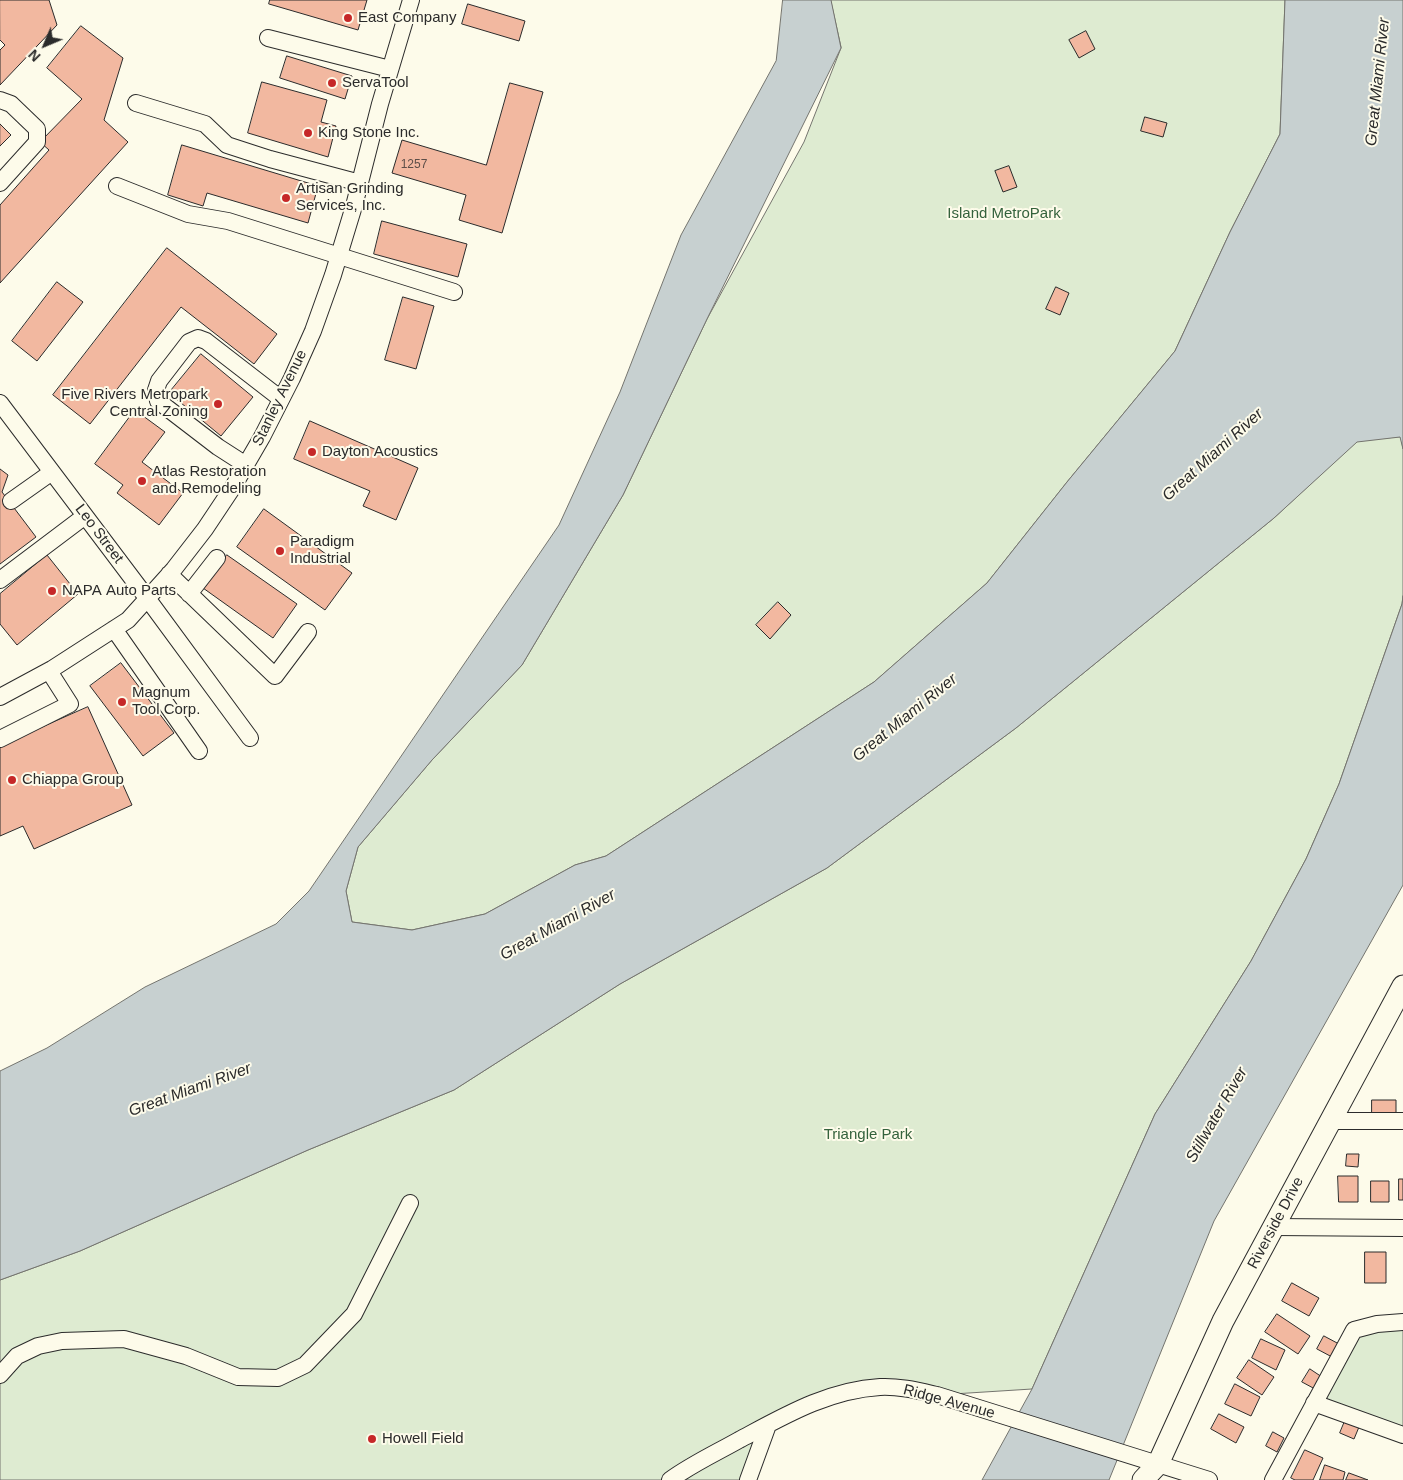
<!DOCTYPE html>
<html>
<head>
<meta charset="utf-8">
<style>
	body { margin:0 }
	#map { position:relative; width:1403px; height:1480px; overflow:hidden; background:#fdfbea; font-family:Helvetica,sans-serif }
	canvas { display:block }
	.north { position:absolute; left:20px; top:20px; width:50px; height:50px; -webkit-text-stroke:4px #fdfbea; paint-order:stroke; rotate:225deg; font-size:14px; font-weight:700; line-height:20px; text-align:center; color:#2b2b2b }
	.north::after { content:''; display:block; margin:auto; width:18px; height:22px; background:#2b2b2b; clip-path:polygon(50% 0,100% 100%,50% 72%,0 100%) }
</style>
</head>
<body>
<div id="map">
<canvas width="1403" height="1480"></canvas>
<div class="north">N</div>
</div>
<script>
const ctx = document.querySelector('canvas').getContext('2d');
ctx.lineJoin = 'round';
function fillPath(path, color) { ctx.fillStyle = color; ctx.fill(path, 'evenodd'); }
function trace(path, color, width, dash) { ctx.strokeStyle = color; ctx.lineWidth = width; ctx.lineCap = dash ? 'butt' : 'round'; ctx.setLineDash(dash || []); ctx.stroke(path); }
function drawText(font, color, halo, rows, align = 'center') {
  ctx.font = font + ' Helvetica,sans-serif'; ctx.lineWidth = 4; ctx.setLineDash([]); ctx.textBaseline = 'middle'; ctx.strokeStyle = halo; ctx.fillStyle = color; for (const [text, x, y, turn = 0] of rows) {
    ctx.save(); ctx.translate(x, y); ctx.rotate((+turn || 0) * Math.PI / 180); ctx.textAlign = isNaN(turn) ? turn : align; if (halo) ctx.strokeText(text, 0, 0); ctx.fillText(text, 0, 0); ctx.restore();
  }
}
const green = new Path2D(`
	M831 0H1285L1280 134 1230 232 1175 351 1067 482 987 583 874 682 606 856 575 865 485 914 412 930 352 922 346 891 358 847 432 760 522 665 623 495 707 319 804 142 841 48Z
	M1401 437 1403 449V596L1402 604 1339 784 1306 859 1251 961 1155 1114 1032 1389 937 1395 883 1387 768 1425 748 1480H0V1280L80 1251 308 1150 454 1090 620 984 827 868 1016 728 1274 518 1357 441Z
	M1403 1322V1435L1314 1403 1354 1330Z`);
fillPath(green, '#deebd1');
trace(green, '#74746e', 1);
const water = new Path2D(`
	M783 0H831L841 48 707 319 623 495 522 665 432 760 358 847 346 891 352 922 412 930 485 914 575 865 606 856 874 682 987 583 1067 482 1175 351 1230 232 1280 134 1285 0H1403V449L1400 437 1357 442 1274 518 1016 728 827 868 620 984 454 1090 308 1150 80 1251 0 1280V1071L47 1048 145 987 276 924 309 891 559 525 620 392 681 235 776 61Z
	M1403 596V885L1214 1221 1109 1480H982L1032 1389 1155 1114 1251 961 1306 859 1339 784 1402 604Z`);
fillPath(water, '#c7d0d0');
trace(water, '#74746e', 1);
const building = new Path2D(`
	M0 0H49L57 25 0 85V50L5 45 0 40Z
	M270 0H367L358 30 269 4Z
	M468 4 525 21 519 41 462 24Z
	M81 26 123 58 104 120 128 142 0 283V205L49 150 40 142 82 99 47 68Z
	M1086 31 1095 49 1079 58 1069 40Z
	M287 56 352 76 345 99 280 78Z
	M262 82 327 100 321 122 336 126 328 157 248 133Z
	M510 83 543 92 502 233 459 220 466 195 392 173 402 140 486 165Z
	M1145 117 1167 123 1163 137 1141 131Z
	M0 124 11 135 0 146Z
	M182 145 318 186 308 223 207 193 203 206 168 195Z
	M1009 166 1017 187 1003 192 995 171Z
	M382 221 467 244 458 277 374 254Z
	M167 248 277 334 254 364 181 307 90 424 53 395Z
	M57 282 83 302 37 361 12 341Z
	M1056 287 1069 293 1060 315 1046 309Z
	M403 297 434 306 416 369 385 360Z
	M201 354 253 397 221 436 169 393Z
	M135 410 165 432 142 462 183 493 159 525 117 493 123 485 95 464Z
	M310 421 418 468 396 520 363 506 370 491 294 459Z
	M0 469 8 475 2 492 36 537 0 564Z
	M264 509 352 573 325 610 237 547Z
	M47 555 78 594 17 645 0 624V594Z
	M227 555 297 604 273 638 203 588Z
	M778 602 791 615 770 639 756 625Z
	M121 663 174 733 143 756 90 686Z
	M88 707 132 805 34 849 23 826 0 836V746Z
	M1372 1100H1396V1117L1372 1116Z
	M1347 1154H1359L1358 1167 1346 1166Z
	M1338 1176H1358V1202H1339Z
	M1399 1179H1403V1200H1399Z
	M1371 1181H1389V1202H1371Z
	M1365 1252H1386V1283H1365Z
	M1292 1283 1319 1298 1309 1316 1282 1301Z
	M1277 1314 1310 1336 1298 1354 1265 1332Z
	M1324 1336 1339 1344 1332 1357 1317 1349Z
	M1261 1339 1285 1350 1276 1370 1252 1358Z
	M1249 1360 1274 1377 1262 1395 1237 1378Z
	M1310 1369 1322 1377 1315 1389 1302 1382Z
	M1235 1384 1260 1397 1251 1416 1225 1404Z
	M1219 1414 1244 1427 1236 1443 1211 1429Z
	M1345 1421 1359 1427 1354 1439 1340 1433Z
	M1273 1432 1284 1438 1277 1452 1266 1446Z
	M1305 1450 1323 1458 1313 1480H1295L1291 1478Z
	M1325 1465 1345 1472 1343 1480H1320Z
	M1349 1473 1368 1480H1346Z`);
fillPath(building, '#f2b8a0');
trace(building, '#2b2b2b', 1);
const minor = new Path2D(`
	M268 38 390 69
	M0 100 11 104 37 129V142L0 183
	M136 103 205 124 227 145 270 159 360 183
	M117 186 188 214 228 221 454 292
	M0 403 147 598 250 738
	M246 465 218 447 158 401 156 390 159 381 189 342 198 338 206 341 281 399
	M11 501 52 472
	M169 574 275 676 308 632
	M0 580 85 516
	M189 594 217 558
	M114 629 199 751
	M0 697 52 669 128 620 174 569 205 529 233 487 262 437 292 378 313 331 333 275 354 206 380 104 411 0
	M0 739 70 704 49 671
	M1332 1121H1403
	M1273 1227 1403 1228
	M0 1375 17 1356 38 1346 62 1341 124 1339 186 1356 238 1377 278 1378 305 1365 354 1314 410 1203
	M1314 1403 1403 1435
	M670 1480C692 1464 716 1453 739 1440 784 1416 828 1390 880 1387 899 1386 919 1391 937 1395L1209 1480
	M748 1480 768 1425
	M1273 1480 1354 1330 1377 1324 1403 1322`);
const major = new Path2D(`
	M1143 1480 1158 1464 1223 1321 1403 986`);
trace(minor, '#2b2b2b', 18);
trace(major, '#2b2b2b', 23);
trace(minor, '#fdfbea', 16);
trace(major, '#fdfbea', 21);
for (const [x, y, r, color] of [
	[348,18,5,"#c62828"],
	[332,83,5,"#c62828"],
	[308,133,5,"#c62828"],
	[286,198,5,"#c62828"],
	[218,404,5,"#c62828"],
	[312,452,5,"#c62828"],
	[142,481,5,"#c62828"],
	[280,551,5,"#c62828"],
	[52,591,5,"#c62828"],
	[122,702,5,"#c62828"],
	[12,780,5,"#c62828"],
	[372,1439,5,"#c62828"]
]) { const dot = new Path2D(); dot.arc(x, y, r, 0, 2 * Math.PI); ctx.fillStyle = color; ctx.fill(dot); trace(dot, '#fdfbea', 2); }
drawText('12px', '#5d4e48', null, [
	["1257",414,165]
]);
drawText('15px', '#2b2b2b', '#fdfbea', [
	["East Company",358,18],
	["ServaTool",342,83],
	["King Stone Inc.",318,133],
	["Artisan Grinding",296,189],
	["Services, Inc.",296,206],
	["Five Rivers Metropark",208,395,"right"],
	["Central Zoning",208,412,"right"],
	["Dayton Acoustics",322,452],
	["Atlas Restoration",152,472],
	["and Remodeling",152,489],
	["Paradigm",290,542],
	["Industrial",290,559],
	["NAPA Auto Parts",62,591],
	["Magnum",132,693],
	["Tool Corp.",132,710],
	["Chiappa Group",22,780],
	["Howell Field",382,1439]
], 'left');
drawText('15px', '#34623c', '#fdfbea', [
	["Island MetroPark",1004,214],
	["Triangle Park",868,1135]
]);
drawText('15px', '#2b2b2b', '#fdfbea', [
	["Stanley Avenue",280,398,-64],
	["Leo Street",99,534,53],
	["Riverside Drive",1276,1223,-62],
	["Ridge Avenue",949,1402,15]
]);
drawText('italic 16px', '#2b2b2b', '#fdfbea', [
	["Great Miami River",1378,82,-84],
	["Great Miami River",1213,455,-42],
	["Great Miami River",905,718,-39],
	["Great Miami River",558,925,-29],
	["Great Miami River",190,1090,-20],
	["Stillwater River",1217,1115,-60]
]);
</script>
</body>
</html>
